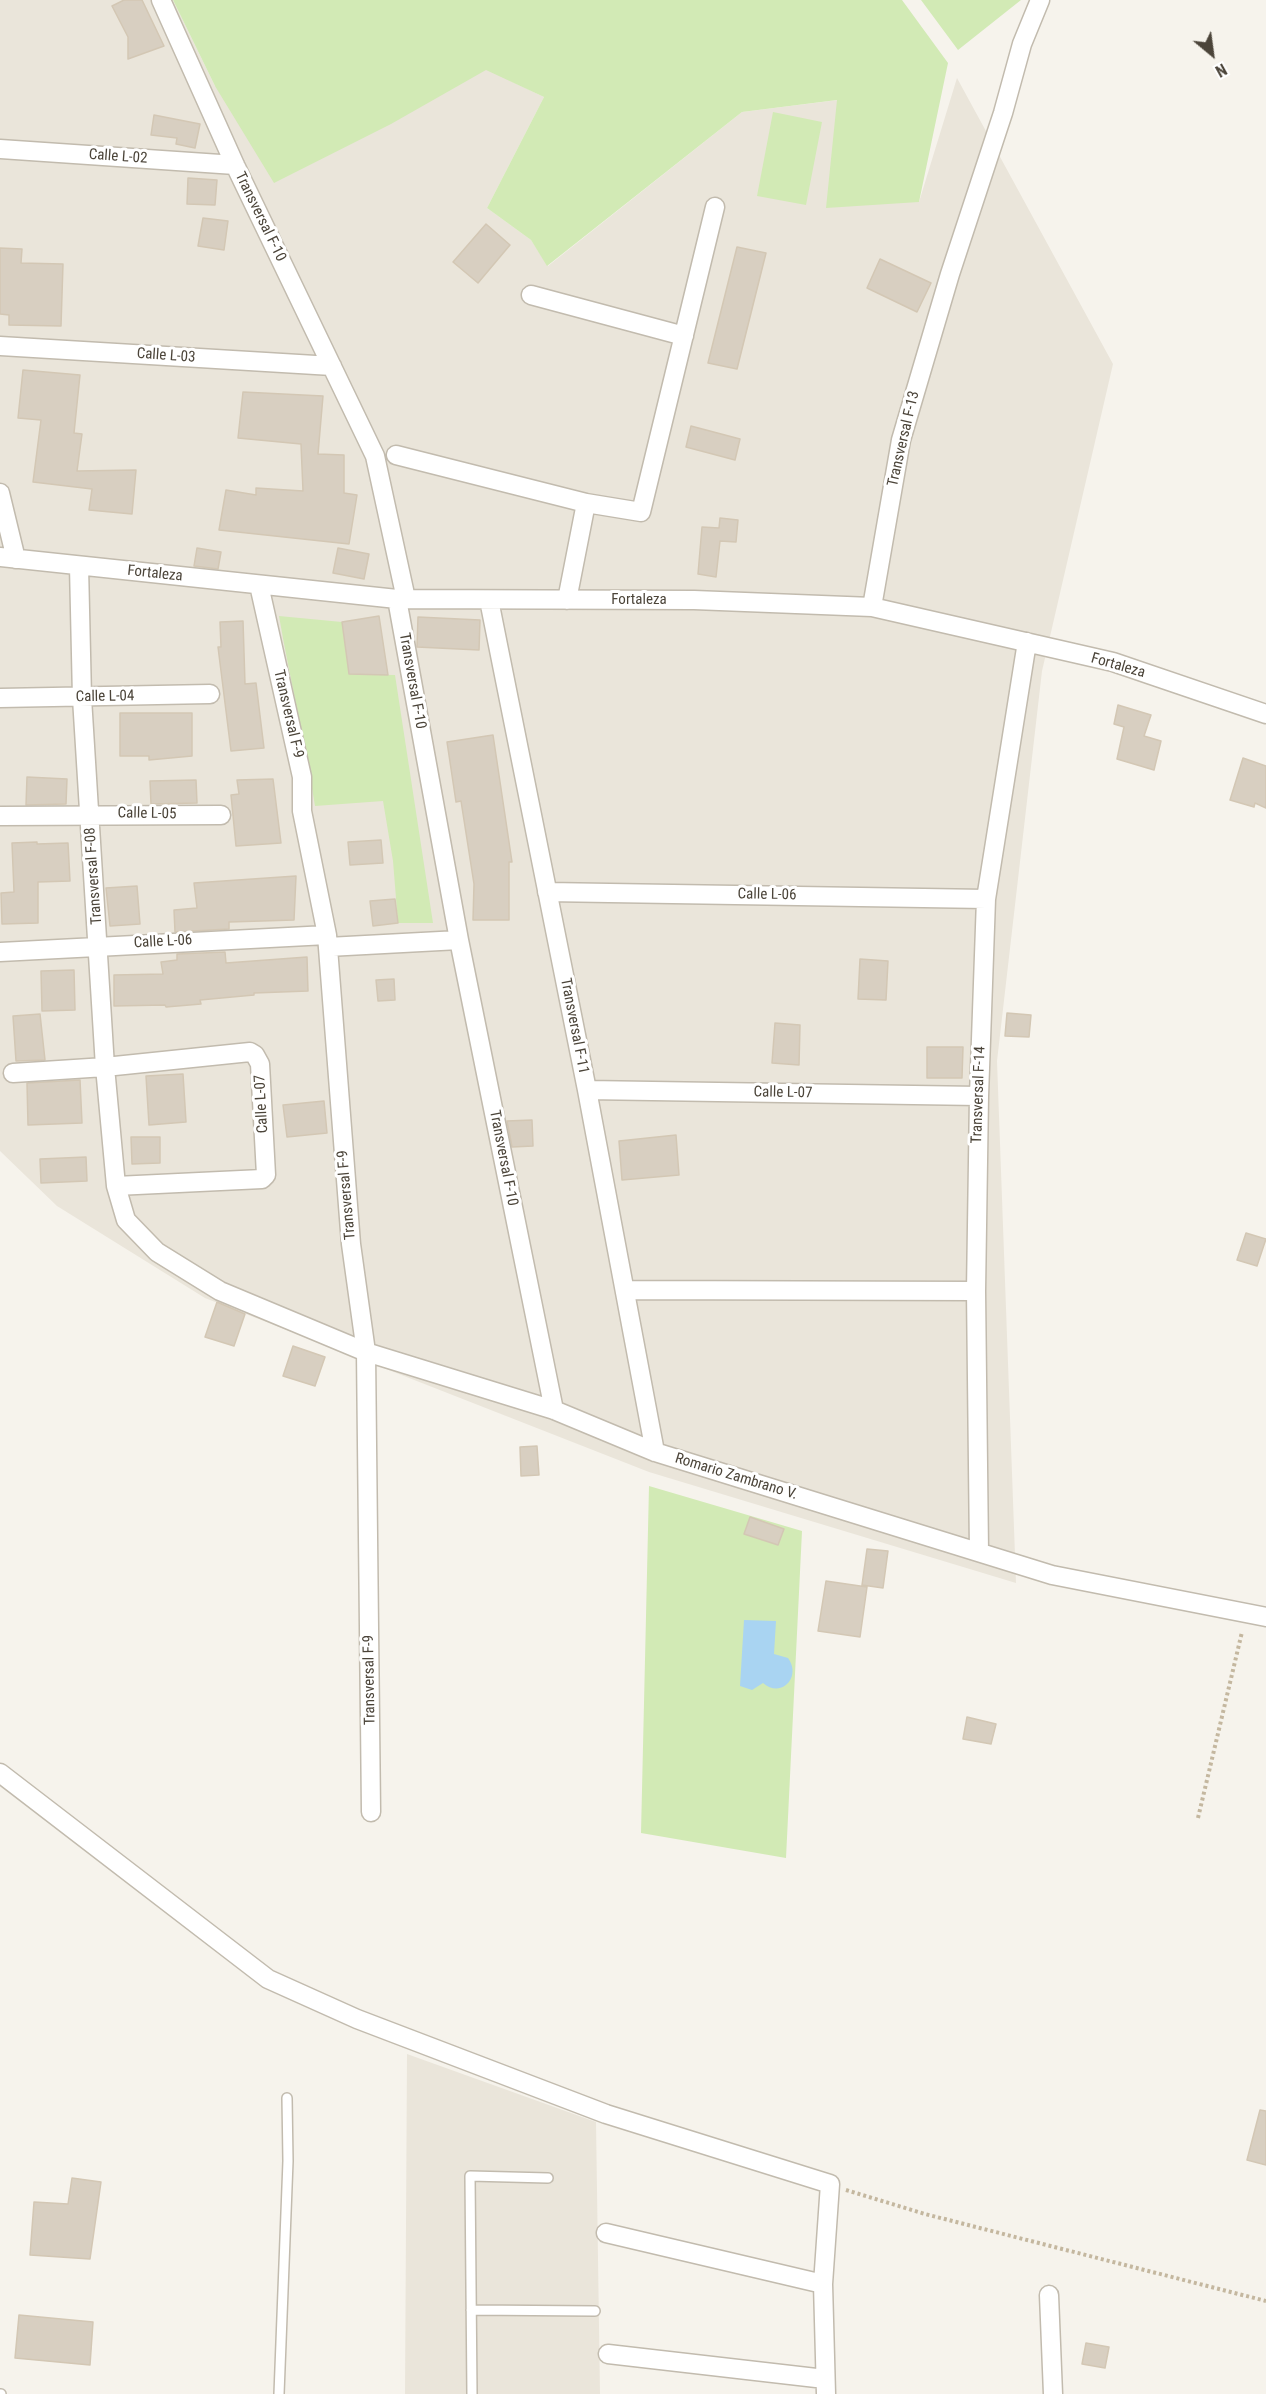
<!DOCTYPE html>
<html>
<head>
<meta charset="utf-8">
<style>
	body { margin:0 }
	#map { position:relative; width:1266px; height:2394px; overflow:hidden; background:#f6f3ec; font-family:"Roboto Condensed",sans-serif }
	canvas { display:block }
	.north { position:absolute; left:1182px; top:24px; width:60px; height:60px; -webkit-text-stroke:4px #fff; paint-order:stroke; rotate:151deg; font-size:16px; font-weight:700; line-height:24px; text-align:center; color:#4b4439 }
	.north::after { content:''; display:block; margin:auto; width:21px; height:27px; background:#4b4439; clip-path:polygon(50% 0,100% 100%,50% 72%,0 100%) }
</style>
</head>
<body>
<div id="map">
<canvas width="1266" height="2394"></canvas>
<div class="north">N</div>
</div>
<script>
const ctx = document.querySelector('canvas').getContext('2d');
ctx.lineJoin = 'round';
function fillPath(path, color) { ctx.fillStyle = color; ctx.fill(path, 'evenodd'); }
function trace(path, color, width, dash) { ctx.strokeStyle = color; ctx.lineWidth = width; ctx.lineCap = dash ? 'butt' : 'round'; ctx.setLineDash(dash || []); ctx.stroke(path); }
function drawText(font, color, halo, rows, align = 'center') {
  ctx.font = font + ' "Roboto Condensed",sans-serif'; ctx.lineWidth = 6; ctx.setLineDash([]); ctx.textBaseline = 'middle'; ctx.strokeStyle = halo; ctx.fillStyle = color; for (const [text, x, y, turn = 0] of rows) {
    ctx.save(); ctx.translate(x, y); ctx.rotate((+turn || 0) * Math.PI / 180); ctx.textAlign = isNaN(turn) ? turn : align; if (halo) ctx.strokeText(text, 0, 0); ctx.fillText(text, 0, 0); ctx.restore();
  }
}
fillPath(new Path2D(`
	M0 0H173L215 86 486 69 544 97 487 208 531 240 548 266 742 112 838 100 919 202 957 78 1113 364 1042 671 997 1061 1016 1583 649 1472 205 1298 57 1206 0 1151Z
	M407 2054 596 2122 600 2394H405Z`), '#eae5da');
fillPath(new Path2D(`
	M173 0H902L948 63 919 202 826 208 837 100 742 112 547 266 531 240 487 208 544 97 486 70 391 124 274 183 215 86Z
	M921 0H1021L958 50Z
	M773 112 822 122 806 205 757 196Z
	M279 616 342 622 349 674 395 675 433 923H398L393 861 383 801 315 806C305 742 290 679 279 616Z
	M649 1486 802 1531 786 1858 641 1833Z`), '#d2eab5');
fillPath(new Path2D(`
	M744 1620 776 1621 774 1654 788 1658C802 1677 781 1699 763 1683L752 1690 740 1686Z`), '#a9d4f2');
const building = new Path2D(`
	M124 0H142L164 46 128 59V37L112 6Z
	M154 115 200 124 195 148 176 144 177 138 151 135Z
	M188 178 217 180 215 205 187 204Z
	M203 218 228 221 224 250 198 246Z
	M486 224 510 245 478 283 453 262Z
	M737 247 766 253 737 369 708 363Z
	M0 248 22 249 21 263 63 264 61 326 9 325V315L0 314Z
	M880 259 931 283 917 312 867 288Z
	M23 370 80 375 74 433 82 434 77 471 136 470 132 514 89 510 92 489 33 482 41 420 18 418Z
	M243 392 323 396 318 454 344 455V493L357 495 349 544 219 530 226 490 256 495V488L303 491 301 444 238 438Z
	M691 426 740 439 735 460 686 447Z
	M720 518 738 520 736 542 720 541 716 577 698 574 702 527 719 528Z
	M197 548 221 552 218 569 194 566Z
	M338 548 369 554 364 579 333 573Z
	M379 616 388 675 349 674 342 622Z
	M418 617 480 620 479 650 417 647Z
	M243 621 245 684 256 683 264 748 231 751 218 647H221L220 622Z
	M1118 705 1151 715 1144 736 1161 741 1154 770 1117 759 1124 727 1114 724Z
	M120 713H192V756L149 760V756H120Z
	M493 735 512 862H509V920H473L474 884 461 801 456 802 447 742Z
	M1243 758 1266 766V808L1255 803 1254 807 1230 800Z
	M27 777 67 779 66 804 26 805Z
	M273 779 281 843 236 846 231 795 239 794 237 780Z
	M196 780 197 803 151 804 150 781Z
	M381 840 383 863 350 865 348 842Z
	M37 842V844L68 843 70 881 38 882V923L2 924 1 893 14 892 12 843Z
	M296 876 294 920 229 922V929L175 932 174 910 197 908 194 883Z
	M137 886 140 924 110 926 106 888Z
	M395 899 398 923 373 926 370 901Z
	M225 952 226 963 307 957 308 991 254 993V995L200 1000 201 1004 166 1007 165 1005 114 1006V975L163 974 161 962 177 960V954Z
	M860 959 888 961 886 1000 858 999Z
	M74 970 75 1010 42 1011 41 971Z
	M394 979 395 1000 378 1001 376 980Z
	M1007 1013 1031 1015 1029 1037 1005 1036Z
	M40 1014 45 1060 16 1061 13 1016Z
	M775 1023 800 1025 799 1065 772 1063Z
	M927 1047H963L962 1078H927Z
	M183 1074 186 1122 149 1125 146 1076Z
	M80 1080 82 1123 28 1125 27 1083Z
	M324 1101 327 1133 287 1137 283 1105Z
	M532 1120 533 1146 512 1147 507 1121Z
	M676 1135 679 1175 622 1180 619 1141Z
	M131 1137H160V1163L132 1164Z
	M86 1157 87 1181 41 1183 40 1159Z
	M1246 1233 1266 1239 1257 1266 1237 1260Z
	M217 1302 245 1314 234 1346 205 1337Z
	M293 1346 325 1357 315 1386 283 1376Z
	M537 1446 539 1475 521 1476 520 1447Z
	M750 1517 784 1529 778 1545 744 1534Z
	M867 1549 888 1551 883 1588 862 1585Z
	M826 1581 867 1587 860 1637 818 1631Z
	M967 1717 996 1724 991 1744 963 1739Z
	M1260 2110 1266 2111V2165L1247 2160Z
	M72 2178 101 2182 90 2259 30 2255 34 2202 68 2204Z
	M19 2315 93 2322 90 2365 15 2358Z
	M1086 2343 1109 2347 1105 2368 1082 2364Z`);
fillPath(building, '#d8cfc1');
trace(building, '#d3c7b4', 1.5);
const service = new Path2D(`
	M471 2310 595 2311
	M0 2394H1
	M279 2394 288 2161 287 2098
	M472 2394 470 2176 548 2178`);
const minor = new Path2D(`
	M161 0 235 165 375 456 406 599H397L459 940 554 1410
	M0 149 235 165
	M531 295 684 336
	M0 346 332 366
	M396 455 586 503 641 512 715 207
	M0 493 16 559
	M0 557 397 599 694 600 872 607 1113 662 1266 714
	M79 566 82 698 105 1067 116 1186 126 1220 157 1252 220 1291 366 1352 554 1410 655 1452 1052 1575 1266 1617
	M259 585 302 777V811L327 935 351 1244 366 1352 371 1812
	M489 600 587 1090 655 1452
	M567 600 586 503
	M872 607 901 440 950 274 1003 113 1022 44 1040 0
	M0 698 210 694
	M0 816 221 815
	M547 892 986 899
	M328 947 459 940
	M0 952 327 935
	M13 1073 105 1067 250 1052 255 1055 260 1064 266 1175 262 1179 116 1186
	M587 1090 979 1096
	M625 1290 976 1291
	M979 1552 976 1291 979 1096 986 899 1027 642
	M0 1773 268 1979 357 2019 606 2114 830 2184 823 2284 826 2394
	M606 2233 823 2284
	M1049 2295 1053 2394
	M608 2354 825 2379`);
trace(service, '#c2bbae', 12);
trace(minor, '#c2bbae', 21);
trace(new Path2D(`
	M1198 1818 1242 1632
	M846 2190 925 2214 1266 2301`), '#c4b79f', 4, [3, 3]);
trace(service, '#fff', 9);
trace(minor, '#fff', 18);
drawText('15px', '#4b4439', '#fff', [
	["Calle L-02",118,157,4],
	["Transversal F-10",260,217,64],
	["Calle L-03",166,356,4],
	["Transversal F-13",904,439,-77],
	["Fortaleza",155,574,6],
	["Fortaleza",639,600],
	["Fortaleza",1118,666,16],
	["Transversal F-10",412,681,80],
	["Calle L-04",105,697,-1],
	["Transversal F-9",288,714,77],
	["Calle L-05",147,814,1],
	["Transversal F-08",94,876,-94],
	["Calle L-06",767,895,1],
	["Calle L-06",163,942,-3],
	["Transversal F-11",574,1026,79],
	["Calle L-07",783,1093,1],
	["Transversal F-14",979,1095,-88],
	["Calle L-07",262,1104,-93],
	["Transversal F-10",503,1158,79],
	["Transversal F-9",347,1195,-95],
	["Romario Zambrano V.",736,1477,17],
	["Transversal F-9",370,1680,-91]
]);
</script>
</body>
</html>
